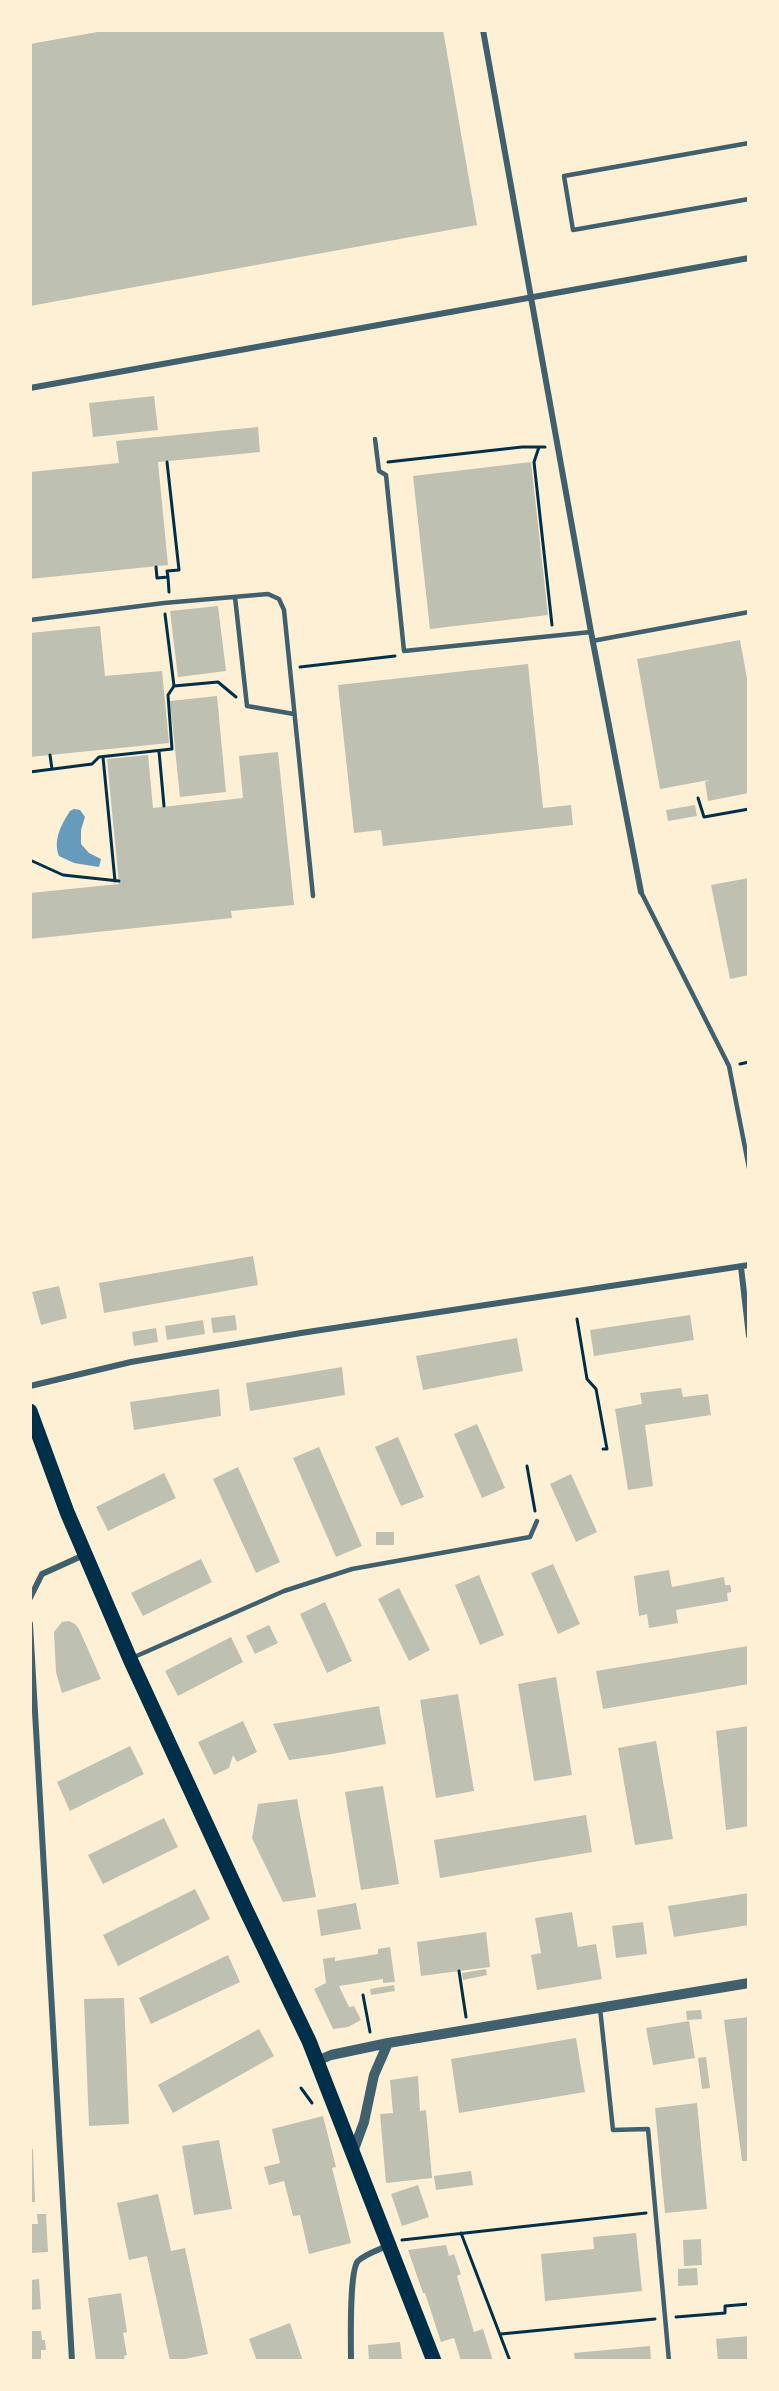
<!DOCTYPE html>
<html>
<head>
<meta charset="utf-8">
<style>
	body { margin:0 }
	#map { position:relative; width:779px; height:2391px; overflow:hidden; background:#fdf0d5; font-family:Bitter,serif }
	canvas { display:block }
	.frame { position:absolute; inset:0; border:32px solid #fdf0d5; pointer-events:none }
</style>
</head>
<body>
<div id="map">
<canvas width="779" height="2391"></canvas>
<div class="frame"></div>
</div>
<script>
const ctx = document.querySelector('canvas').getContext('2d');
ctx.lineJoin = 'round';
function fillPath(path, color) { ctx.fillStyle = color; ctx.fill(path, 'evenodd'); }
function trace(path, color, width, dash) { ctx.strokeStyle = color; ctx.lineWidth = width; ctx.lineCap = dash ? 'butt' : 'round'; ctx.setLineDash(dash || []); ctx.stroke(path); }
fillPath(new Path2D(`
	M74 809 80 810 85 817 81 830V844L89 853 101 859 99 867 74 863 59 856C53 840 61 825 70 811Z`), '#669bbc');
fillPath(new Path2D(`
	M109 30H443L477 225 30 306V44Z
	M154 396 158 430 93 437 89 403Z
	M258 427 260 452 158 462 168 565 30 579V472L119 463 116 441Z
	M531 462 548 615 430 629 413 476Z
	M218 606 226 671 178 677 170 611Z
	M100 626 105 676 162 671 169 743 30 757V633Z
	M740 640 749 689V793L708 801 705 782 709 780 660 789 637 659Z
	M528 664 543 808 571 805 573 825 383 846 381 830 354 833 338 685Z
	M217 696 226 792 180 797 170 701Z
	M278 752 294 905 231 911 232 918 30 939V893L119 884 107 759 148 755 153 808 243 798 239 756Z
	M695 805 697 816 668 821 666 810Z
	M749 878V975L730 979 711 885Z
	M253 1256 258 1285 104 1313 99 1283Z
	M59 1286 67 1318 41 1325 32 1292Z
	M235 1315 237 1330 213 1333 211 1318Z
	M690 1315 694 1340 594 1356 590 1330Z
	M203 1320 205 1334 167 1340 165 1326Z
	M156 1328 158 1342 134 1346 132 1332Z
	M517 1338 523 1371 423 1390 416 1356Z
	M342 1367 345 1395 250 1411 246 1383Z
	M681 1388 683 1397 708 1394 711 1415 645 1425 653 1486 628 1490 615 1409 642 1404 640 1393Z
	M219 1389 221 1416 134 1430 130 1402Z
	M477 1424 505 1488 482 1498 454 1434Z
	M398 1437 424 1497 401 1506 375 1447Z
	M319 1447 362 1546 336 1557 293 1458Z
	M238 1467 280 1562 256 1573 213 1479Z
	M164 1473 176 1498 108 1531 96 1507Z
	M571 1474 597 1532 576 1542 550 1484Z
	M376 1532H394V1545H376Z
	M201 1559 212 1582 143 1616 131 1593Z
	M553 1564 580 1624 558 1634 531 1573Z
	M669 1570 672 1587 724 1577 725 1585H730L731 1588V1592L727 1593 728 1601 676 1610 678 1623 649 1628 647 1614 639 1616 634 1576Z
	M479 1575 504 1635 480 1645 455 1585Z
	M399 1588 430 1650 409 1661 378 1599Z
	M325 1602 352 1661 327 1673 300 1614Z
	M69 1621 75 1624 79 1629 101 1679 62 1693 56 1672 54 1632 62 1622Z
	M269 1625 278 1643 255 1654 246 1636Z
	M231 1637 243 1662 178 1696 165 1671Z
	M748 1646 749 1684 603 1709 596 1671Z
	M556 1677 572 1775 534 1781 518 1684Z
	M458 1694 474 1791 436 1798 420 1700Z
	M379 1706 386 1744 332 1754 289 1760 273 1724Z
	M243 1721 257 1752 237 1762 233 1755 229 1768 214 1775 198 1742Z
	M749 1726V1826L726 1830 716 1731Z
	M656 1741 673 1839 635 1845 618 1748Z
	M130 1746 144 1774 70 1811 57 1782Z
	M383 1786 399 1884 361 1890 345 1792Z
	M297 1799 316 1897 283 1902 252 1838 258 1804Z
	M586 1815 592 1852 440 1878 434 1840Z
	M164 1818 178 1847 103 1884 88 1855Z
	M195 1889 210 1919 118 1966 103 1935Z
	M749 1893V1925L674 1937 668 1906Z
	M356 1903 361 1929 321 1936 317 1910Z
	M572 1912 578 1947 596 1944 602 1979 537 1990 531 1955 541 1953 535 1918Z
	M643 1922 647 1954 616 1958 612 1926Z
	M486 1932 490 1967 421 1976 417 1942Z
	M390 1947 395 1982 383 1983V1979L339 1986 349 2007 354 2006 361 2020 348 2027 333 2029 314 1989 326 1983 323 1959 335 1957V1961L378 1954V1949Z
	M228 1955 240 1982 151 2024 139 1998Z
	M486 1969 487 1975 463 1980 462 1973Z
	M394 1985 395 1991 371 1995 370 1989Z
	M124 1998 129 2124 89 2126 84 1999Z
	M701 2010 702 2019 687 2020 686 2011Z
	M749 2017V2161H742L724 2020Z
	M689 2021 695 2058 653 2065 646 2028Z
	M259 2029 274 2056 173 2113 158 2085Z
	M576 2038 585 2092 459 2113 451 2059Z
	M706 2057 710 2088 702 2089 698 2058Z
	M418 2076 420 2111 426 2110 432 2178 386 2183 380 2114 393 2113 390 2080Z
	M697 2103 707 2209 665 2213 655 2108Z
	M323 2116 336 2167 332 2168 351 2243 309 2254 300 2215 293 2216 284 2181 269 2185 264 2167 280 2163 272 2129Z
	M219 2140 232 2209 194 2215 182 2146Z
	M30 2149H33L35 2202H30Z
	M471 2171 473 2185 436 2190 434 2176Z
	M418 2185 429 2217 402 2226 391 2194Z
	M158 2194 171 2251 185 2248 208 2354 176 2361H170L147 2256 129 2260 117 2203Z
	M37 2214H46L48 2252 30 2253V2224H38Z
	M636 2233 642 2291 545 2301 541 2254 594 2249 593 2237Z
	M701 2239 702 2265 684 2266 683 2240Z
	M446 2245 449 2256 454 2254 461 2274 457 2276 474 2332 483 2329 493 2361H461L454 2338 441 2342 425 2293H423L408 2250Z
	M697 2268 698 2285 678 2286V2269Z
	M39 2279 41 2309 30 2310V2280Z
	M121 2293 127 2332 123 2333 127 2355 124 2356 125 2361H96L88 2298Z
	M290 2323 303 2361H257L249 2339Z
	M30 2331H41L42 2340H45L46 2350H41V2361H30Z
	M749 2336V2361H718L716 2339Z
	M400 2342 402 2361H369L368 2345Z
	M650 2346 651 2361H575L574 2353Z`), '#bec0b2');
trace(new Path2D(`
	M539 447 534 462 552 625
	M167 462 179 570 167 571 168 577
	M388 462 522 447H545
	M156 567 157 578 168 577 169 592
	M165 614 174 686 218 682 236 697
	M300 667 395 656
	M159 751 164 806
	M50 755 52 769
	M103 757 115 881
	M30 772 92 764 99 757 172 749 168 695 174 686
	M698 798 704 817 749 809
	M30 860 63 875 119 881
	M740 1064 749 1062
	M577 1319 587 1379 596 1389 607 1449H603
	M527 1466 535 1511
	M459 1971 466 2017
	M363 1995 370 2032
	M301 2088 312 2103
	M461 2233 510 2361
	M402 2240 646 2213
	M676 2317 725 2313V2306L749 2304
	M501 2334 655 2319`), '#003049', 3);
trace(new Path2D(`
	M749 143 564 176 573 230 749 199
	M375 439 379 471 386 475 404 651 591 632
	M235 597 247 706 294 714
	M30 620 164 603 268 594 279 599 284 610 313 896
	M592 641 749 612
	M641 892 729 1066 749 1168
	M132 1658 284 1591 352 1569 530 1537 537 1521
	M600 2008 613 2130 648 2129 669 2361`), '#3f606c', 4.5);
trace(new Path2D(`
	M483 30 591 632 641 892
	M30 388 749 258
	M741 1267 749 1336
	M30 1386 131 1362 301 1333 749 1265
	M30 1598 42 1574 84 1555
	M30 1624 72 2361
	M351 2361C351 2344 349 2271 358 2261 364 2255 378 2250 387 2246`), '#3f606c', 6);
trace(new Path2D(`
	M317 2061 331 2055 388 2043 749 1983
	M353 2152 364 2122 374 2075 388 2043`), '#3f606c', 10);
trace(new Path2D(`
	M30 1411 67 1512 130 1659 245 1908 309 2041 434 2361`), '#003049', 15);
</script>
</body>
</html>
